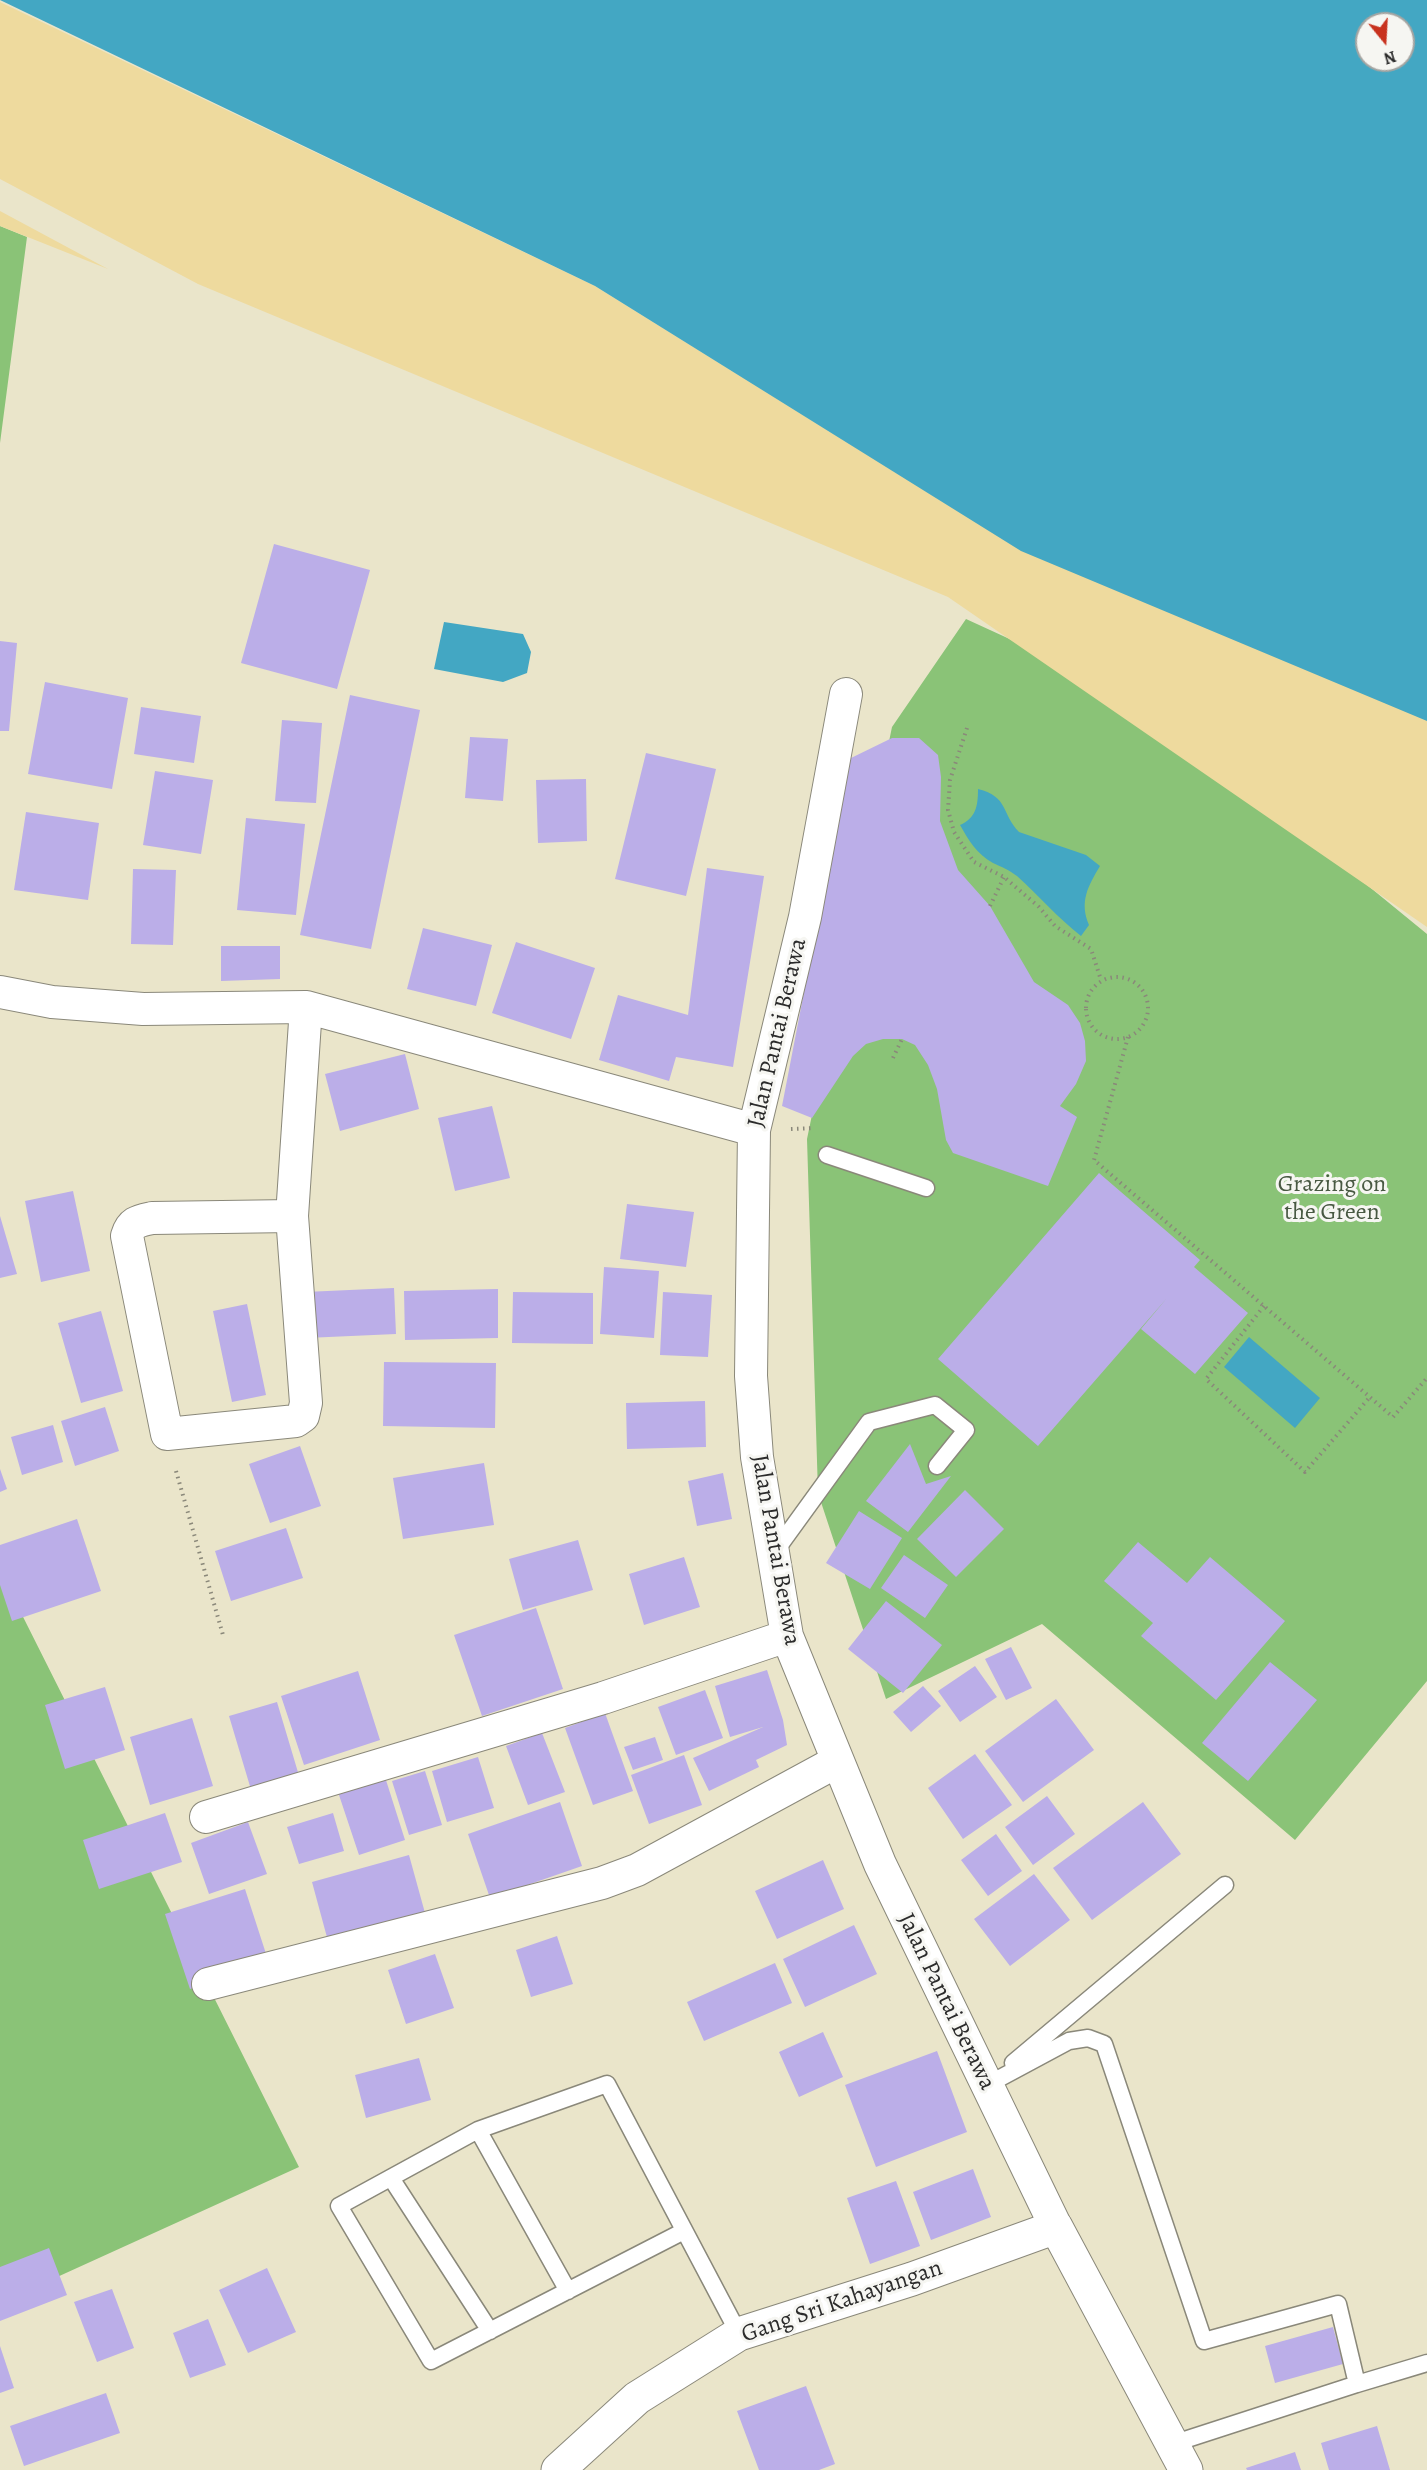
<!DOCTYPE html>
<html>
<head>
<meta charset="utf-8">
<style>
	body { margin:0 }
	#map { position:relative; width:1427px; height:2470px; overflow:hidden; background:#eae5ca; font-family:Alegreya,serif }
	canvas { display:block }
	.north { position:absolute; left:1355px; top:12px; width:60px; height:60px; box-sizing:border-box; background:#f6f6f2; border:2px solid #a5a5a2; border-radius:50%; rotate:162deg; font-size:16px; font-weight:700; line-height:24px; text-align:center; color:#2b2b2b }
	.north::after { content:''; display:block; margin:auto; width:21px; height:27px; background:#c8321e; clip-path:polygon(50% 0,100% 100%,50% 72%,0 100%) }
</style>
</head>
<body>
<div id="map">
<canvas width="1427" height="2470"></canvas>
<div class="north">N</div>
</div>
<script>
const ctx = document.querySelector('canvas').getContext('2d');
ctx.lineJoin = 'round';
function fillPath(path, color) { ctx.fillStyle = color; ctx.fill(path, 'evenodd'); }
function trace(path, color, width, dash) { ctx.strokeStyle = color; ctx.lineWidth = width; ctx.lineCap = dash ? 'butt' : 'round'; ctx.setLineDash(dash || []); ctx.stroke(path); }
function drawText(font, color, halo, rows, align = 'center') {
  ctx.font = font + ' Alegreya,serif'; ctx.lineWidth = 6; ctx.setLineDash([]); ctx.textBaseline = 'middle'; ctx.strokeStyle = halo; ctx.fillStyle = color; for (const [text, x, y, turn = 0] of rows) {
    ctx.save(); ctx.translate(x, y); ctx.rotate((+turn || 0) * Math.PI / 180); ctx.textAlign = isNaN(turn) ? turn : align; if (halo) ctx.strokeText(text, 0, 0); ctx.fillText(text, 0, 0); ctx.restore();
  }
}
fillPath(new Path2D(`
	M0 226 27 237 0 443Z
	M966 619 1086 674 1185 736 1427 934V1681L1295 1840 1042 1624 886 1699 818 1493 807 1139 892 727Z
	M0 1571 299 2167 0 2303Z`), '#8ac377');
fillPath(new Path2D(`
	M0 2 595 286 1014 546 1427 720V927L948 597 198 284 0 179Z
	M0 211 108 269 0 226Z`), '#eeda9e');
fillPath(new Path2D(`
	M0 0H1427V721L1021 551 595 286ZM1367 24H1403V60H1367Z
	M444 622 523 634 531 652 527 673 503 682 434 669Z
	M978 789C1009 797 1001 813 1019 832L1086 855 1100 866C1088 886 1079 902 1089 925L1081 936C1058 918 1039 896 1017 876 1009 870 1002 867 993 863 977 854 969 841 960 825 976 818 978 806 978 789Z
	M1249 1337 1320 1398 1295 1428 1224 1367Z`), '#43a7c3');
fillPath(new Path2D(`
	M274 544 370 570 337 689 241 663Z
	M0 641 17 643 9 731H0Z
	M45 682 128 698 112 789 28 774Z
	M350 695 420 710 371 949 300 935Z
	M141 707 201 716 194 763 134 754Z
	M282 720 322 723 316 803 275 801Z
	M470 737 508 739 503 801 465 798Z
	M892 738H919L938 755 941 777 940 821 958 870 990 906 1034 982 1068 1005 1080 1023 1085 1041 1086 1061 1076 1084 1060 1106 1077 1117 1048 1186 953 1153 946 1140 937 1089 928 1065 915 1045 902 1039H883L866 1044 853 1056 812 1118 782 1106 849 759Z
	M646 753 716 769 686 896 615 879Z
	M155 771 213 780 201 854 143 845Z
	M586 779 587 841 538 843 536 780Z
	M26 812 99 823 88 900 14 890Z
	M246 818 305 824 296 915 237 910Z
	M707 868 764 876 733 1067 676 1057 669 1081 599 1060 618 995 688 1015Z
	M133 869 176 870 173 945 131 944Z
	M423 928 492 945 476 1006 407 989Z
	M516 942 595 968 571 1039 492 1013Z
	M221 946H280V979L221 981Z
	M405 1054 419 1109 340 1131 325 1074Z
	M492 1106 510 1178 455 1191 438 1118Z
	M1099 1173 1200 1260 1194 1267 1248 1313 1195 1374 1141 1329 1167 1298 1038 1446 938 1359Z
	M73 1191 90 1271 41 1282 25 1201Z
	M627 1204 694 1212 686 1267 620 1259Z
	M0 1216 17 1274 0 1278Z
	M604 1267 659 1271 654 1338 600 1334Z
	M394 1288 396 1334 306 1338 305 1292Z
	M498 1289V1338L405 1340 404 1291Z
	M513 1292 593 1293V1344L512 1343Z
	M663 1292 712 1295 708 1357 660 1355Z
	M247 1304 266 1395 232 1402 213 1311Z
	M101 1311 123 1391 81 1403 58 1323Z
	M384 1362 496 1363 495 1428 383 1426Z
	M705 1401 706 1447 627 1449 626 1403Z
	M105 1407 119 1451 75 1466 61 1421Z
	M53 1425 63 1462 22 1475 11 1437Z
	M910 1444 926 1484 951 1476 908 1532 866 1501Z
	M300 1446 321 1506 270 1523 249 1464Z
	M484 1463 494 1525 403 1539 393 1478Z
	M0 1469 7 1489 0 1492Z
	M723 1473 732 1519 697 1526 688 1481Z
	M965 1490 1004 1529 956 1577 917 1539Z
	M859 1511 902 1538 870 1589 826 1563Z
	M77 1519 101 1591 12 1621 0 1585V1545Z
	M286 1528 303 1578 231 1601 215 1551Z
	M578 1540 593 1590 523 1610 509 1559Z
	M1138 1542 1187 1583 1210 1557 1285 1621 1216 1700 1141 1636 1153 1623 1104 1581Z
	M904 1555 948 1585 925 1618 881 1588Z
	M684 1557 700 1607 644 1625 629 1574Z
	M886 1601 942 1645 903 1693 848 1649Z
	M536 1608 563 1689 482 1716 454 1635Z
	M1011 1647 1032 1688 1006 1700 985 1659Z
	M1270 1662 1317 1700 1248 1781 1202 1743Z
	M975 1666 997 1697 960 1722 938 1691Z
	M767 1670 783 1720 787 1745 756 1760 759 1767 709 1791 693 1758 763 1727 730 1737 715 1686Z
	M358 1671 380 1740 304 1765 281 1696Z
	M923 1686 941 1706 911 1732 893 1712Z
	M105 1687 125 1750 65 1769 45 1705Z
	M705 1690 723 1738 676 1755 658 1707Z
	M1056 1699 1094 1750 1023 1802 985 1751Z
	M277 1702 300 1779 252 1793 229 1716Z
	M605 1713 633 1791 593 1805 565 1728Z
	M192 1718 213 1786 150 1805 130 1737Z
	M542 1733 565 1792 528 1805 506 1746Z
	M655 1737 663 1760 633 1770 624 1747Z
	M975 1754 1012 1805 963 1839 928 1788Z
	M684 1755 702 1805 649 1824 631 1775Z
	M478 1757 494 1808 447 1822 432 1771Z
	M425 1771 442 1825 409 1835 392 1781Z
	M385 1777 405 1840 359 1855 338 1792Z
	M1047 1796 1075 1834 1033 1865 1005 1827Z
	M560 1802 582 1866 490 1898 468 1834Z
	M1143 1802 1181 1854 1092 1920 1053 1868Z
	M165 1813 182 1862 99 1889 83 1840Z
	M333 1813 344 1851 299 1864 287 1827Z
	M248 1822 267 1874 209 1894 191 1843Z
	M996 1834 1022 1871 988 1896 961 1860Z
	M409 1855 425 1913 328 1941 312 1882Z
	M823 1860 844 1909 777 1939 755 1891Z
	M1034 1874 1070 1920 1010 1966 974 1919Z
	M245 1889 269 1963 190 1989 165 1914Z
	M854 1925 877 1974 805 2007 783 1959Z
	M557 1936 573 1984 531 1997 516 1950Z
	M435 1954 454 2008 406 2024 388 1970Z
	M775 1963 792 2003 704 2041 687 2002Z
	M823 2032 843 2077 799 2097 779 2052Z
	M937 2051 967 2132 876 2167 845 2085Z
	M419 2058 431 2100 366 2118 355 2075Z
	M973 2169 991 2217 931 2240 913 2192Z
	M896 2181 920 2246 870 2264 847 2198Z
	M49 2248 67 2295 0 2321V2267Z
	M267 2268 296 2332 248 2353 219 2290Z
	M112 2289 134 2348 97 2362 74 2302Z
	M208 2319 226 2365 190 2378 173 2333Z
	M1333 2327 1343 2364 1275 2383 1265 2346Z
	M0 2346 14 2388 0 2393Z
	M806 2386 835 2464 819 2470H759L737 2411Z
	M106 2393 120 2433 24 2466 10 2426Z
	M1377 2426 1390 2470H1329L1321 2443Z
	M1295 2452 1301 2470H1247L1246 2468Z`), '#bbaee8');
const service = new Path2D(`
	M827 1155 926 1188
	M774 1553 869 1422 935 1405 966 1430 937 1466
	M1013 2063 1225 1885
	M987 2085 1069 2041 1088 2038 1104 2044 1204 2341 1338 2304 1357 2384 1172 2444
	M478 2130 568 2291
	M391 2178 490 2331
	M684 2231 431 2361 339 2206 478 2130 607 2084 739 2334
	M1357 2384 1427 2363`);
const minor = new Path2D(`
	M846 694 805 917 754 1130 751 1376 757 1457 787 1636 880 1864 1056 2227
	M0 992 52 1002 143 1009 306 1007 754 1130
	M292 1216 152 1218C138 1221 131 1222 127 1236L167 1434 296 1421 303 1416 306 1403 292 1216 306 1007
	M206 1817 603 1698 787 1636
	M208 1984 602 1883 637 1870 836 1762`);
const tertiary = new Path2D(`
	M558 2470 637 2398 739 2334 912 2279 1056 2227 1186 2470`);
trace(service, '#8a887a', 19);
trace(minor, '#8a887a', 34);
trace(tertiary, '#8a887a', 35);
trace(new Path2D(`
	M967 728 950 780 948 810 954 832 974 862 1004 877 1039 907 1055 926 1091 949 1101 980
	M990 906 1004 877
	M1086 1008a31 31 0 1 1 62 0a31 31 0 1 1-62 0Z
	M1128 1037 1094 1160 1393 1417 1427 1378
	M893 1058 902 1039
	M791 1129 814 1128
	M1264 1306 1206 1379 1305 1472 1370 1397
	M176 1471 223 1635`), '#8a887a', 4, [1.5, 4.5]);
trace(service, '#fff', 16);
trace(minor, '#fff', 32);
trace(tertiary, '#fff', 33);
drawText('24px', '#2b2b2b', '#f6f6f2', [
	["Jalan Pantai Berawa",778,1033,-77],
	["Jalan Pantai Berawa",775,1550,80],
	["Jalan Pantai Berawa",946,2002,64],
	["Gang Sri Kahayangan",842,2302,-19]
]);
drawText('24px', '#485942', '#f6f6f2', [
	["Grazing on",1332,1185],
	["the Green",1332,1213]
]);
</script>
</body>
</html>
